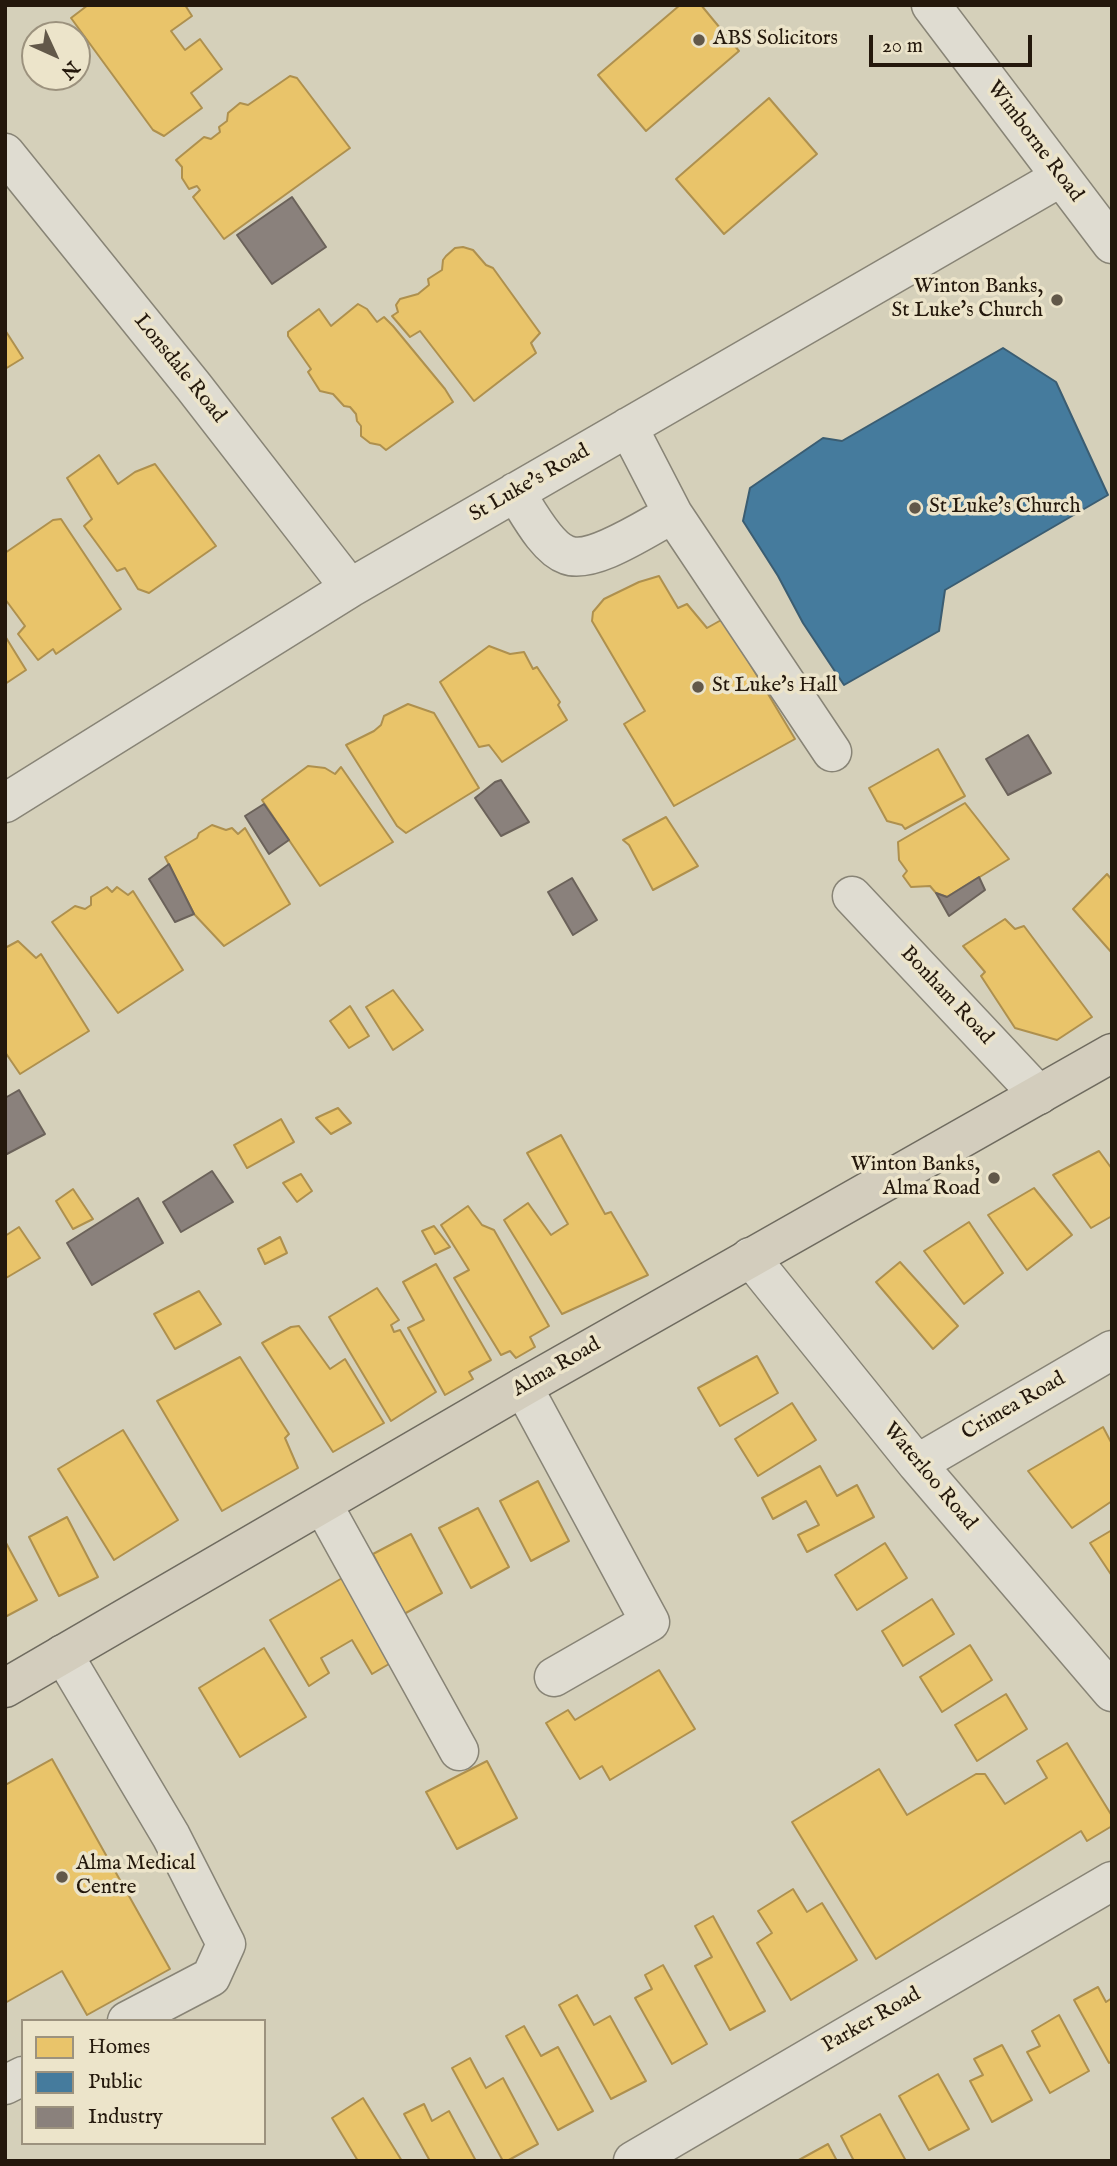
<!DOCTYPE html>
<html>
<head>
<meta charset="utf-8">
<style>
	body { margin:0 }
	#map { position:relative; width:1117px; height:2166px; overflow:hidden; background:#d5d0ba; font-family:"IM FELL English",serif }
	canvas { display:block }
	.frame { position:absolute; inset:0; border:7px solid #24180c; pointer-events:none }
	.legend { position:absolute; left:21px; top:2019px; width:245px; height:126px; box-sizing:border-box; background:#ece4ca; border:2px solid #9c927e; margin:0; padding:9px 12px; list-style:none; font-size:21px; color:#24180c }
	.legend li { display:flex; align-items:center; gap:14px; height:35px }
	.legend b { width:35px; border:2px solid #9c927e }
	.north { position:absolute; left:21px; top:21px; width:70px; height:70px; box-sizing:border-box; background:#ece4ca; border:2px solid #9c927e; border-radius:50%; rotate:135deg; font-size:19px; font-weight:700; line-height:28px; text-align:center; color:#24180c }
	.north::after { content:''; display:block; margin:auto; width:24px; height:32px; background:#625849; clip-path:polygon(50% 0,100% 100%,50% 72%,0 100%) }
	.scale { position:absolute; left:869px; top:35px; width:163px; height:32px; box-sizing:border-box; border:4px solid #24180c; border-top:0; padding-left:9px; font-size:21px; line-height:24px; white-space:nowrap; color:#24180c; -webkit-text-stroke:5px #ece4ca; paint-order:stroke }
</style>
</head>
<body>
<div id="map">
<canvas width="1117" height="2166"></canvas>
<div class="frame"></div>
<ul class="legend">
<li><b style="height:19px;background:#e9c46a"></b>Homes</li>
<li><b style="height:19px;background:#457b9d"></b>Public</li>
<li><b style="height:19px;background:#8a817c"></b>Industry</li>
</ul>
<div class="north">N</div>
<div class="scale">20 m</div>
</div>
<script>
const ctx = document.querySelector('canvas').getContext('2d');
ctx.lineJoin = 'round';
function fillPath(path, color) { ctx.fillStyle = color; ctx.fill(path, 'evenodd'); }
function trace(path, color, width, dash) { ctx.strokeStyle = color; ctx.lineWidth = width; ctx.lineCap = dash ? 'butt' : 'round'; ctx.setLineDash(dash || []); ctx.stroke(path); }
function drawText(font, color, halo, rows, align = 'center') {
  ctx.font = font + ' "IM FELL English",serif'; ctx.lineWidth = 7; ctx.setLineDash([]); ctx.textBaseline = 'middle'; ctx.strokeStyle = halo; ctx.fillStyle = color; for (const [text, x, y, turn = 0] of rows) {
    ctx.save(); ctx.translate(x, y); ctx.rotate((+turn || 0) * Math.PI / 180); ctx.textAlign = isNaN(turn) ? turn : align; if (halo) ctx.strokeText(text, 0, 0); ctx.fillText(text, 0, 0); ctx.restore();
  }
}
const homes = new Path2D(`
	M88 5H185L192 16 171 31 185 50 200 39 222 69 191 93 202 108 164 136 153 130 71 18Z
	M680 5H701L739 51 646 131 598 75Z
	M290 76 297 78 350 148 224 239 193 197 200 190 197 186 189 189 182 178V167L176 160 204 137 211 139 220 132 219 127 227 121 228 113 240 103 248 105Z
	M769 98 817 154 724 234 676 179Z
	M463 247 473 250 486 265 493 268 540 333 531 343 536 353 474 401 420 331 410 337 392 316 398 312 396 305 400 299 418 294 429 285 428 279 442 270 443 260 446 256 455 248Z
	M358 304 367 309 377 322 384 317 393 326 445 389 453 402 386 450 380 445 370 443 361 436V426L357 421 356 414 350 407 344 406 333 394 320 391 308 372 311 369 288 336V332L319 309 331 326Z
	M5 330 23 358 5 369Z
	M99 455 118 484 135 472 155 464 216 546 149 593 138 589 125 568 117 571 84 526 92 519 67 478Z
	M61 519 121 609 56 654 53 649 38 660 18 634 25 626 5 599V553L53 520Z
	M659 576 678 608 687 604 707 628 723 619 795 739 674 806 624 724 645 711 592 621 593 612 604 599 639 582Z
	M5 636 26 670 5 684Z
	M489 646 510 654 524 652 533 669 537 667 560 702 558 705 567 720 502 762 489 745 479 747 440 682Z
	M408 704 434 713 479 788 406 833 397 826 346 745 374 731 381 725 384 716Z
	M938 749 965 796 905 829 902 825 887 821 869 788Z
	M308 766 325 768 335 774 341 767 393 842 320 886 262 800Z
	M965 803 1009 859 947 897 936 893 930 886 911 887 903 876 907 871 899 860 898 842Z
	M666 817 698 866 653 890 629 845 623 840Z
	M212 825 226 830 232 828 238 834 245 828 290 904 224 946 194 914 165 857 197 838 199 833Z
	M1107 874 1112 880V953L1073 909Z
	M107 887 112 892 117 887 128 895 133 891 183 970 118 1013 52 922 75 906 85 909 91 905V897Z
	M1005 919 1015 929 1024 926 1092 1017 1057 1040 1015 1028 981 976 985 972 963 946Z
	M18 941 36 958 41 954 89 1031 20 1074 5 1052V948Z
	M393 990 423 1030 393 1050 366 1007Z
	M350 1006 369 1036 349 1048 330 1021Z
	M338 1108 351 1123 331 1134 316 1118Z
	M281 1119 294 1142 247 1168 234 1145Z
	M561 1135 605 1214 611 1212 648 1275 562 1314 504 1220 528 1203 551 1235 568 1224 527 1153Z
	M1099 1151 1112 1169V1216L1091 1228 1053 1175Z
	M301 1174 312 1191 297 1202 283 1183Z
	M1034 1188 1072 1235 1027 1270 988 1215Z
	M73 1189 93 1219 73 1229 56 1201Z
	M468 1206 482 1225 494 1230 549 1326 530 1337 535 1347 516 1358 510 1351 501 1355 454 1278 469 1270 441 1225Z
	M969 1222 1003 1273 964 1304 924 1251Z
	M434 1226 450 1247 435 1254 422 1231Z
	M19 1227 40 1258 6 1278 5 1236Z
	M280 1237 287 1253 265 1264 258 1249Z
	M900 1262 958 1326 933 1349 876 1282Z
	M436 1264 491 1360 469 1372 473 1379 445 1395 408 1328 424 1320 403 1282Z
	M377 1288 399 1320 391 1325 394 1332 400 1330 436 1392 391 1421 329 1317Z
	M199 1291 221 1324 175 1349 154 1314Z
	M299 1326 330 1369 345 1359 384 1423 333 1452 262 1343 291 1327Z
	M757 1356 778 1393 720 1426 698 1388Z
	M240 1357 289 1434 285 1438 298 1468 222 1511 157 1401Z
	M792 1403 816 1440 758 1476 735 1439Z
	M1103 1427 1112 1444V1501L1072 1528 1028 1471Z
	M123 1430 178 1520 114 1560 58 1469Z
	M820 1466 837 1496 857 1485 874 1517 807 1552 798 1535 819 1525 806 1501 773 1519 762 1498Z
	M538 1481 569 1541 531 1561 500 1501Z
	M478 1508 509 1567 471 1588 439 1528Z
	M67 1517 98 1577 59 1596 29 1537Z
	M1112 1530V1576L1090 1543Z
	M411 1534 442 1593 404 1614 373 1554Z
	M5 1541 37 1600 5 1617Z
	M885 1543 907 1578 857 1610 835 1575Z
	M344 1577 394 1661 372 1674 352 1640 321 1658 329 1673 309 1686 270 1620Z
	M932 1599 954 1634 903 1666 882 1631Z
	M970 1645 992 1680 942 1712 920 1677Z
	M264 1648 306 1717 240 1757 199 1688Z
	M659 1670 695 1729 610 1780 602 1766 580 1779 546 1723 568 1710 575 1720Z
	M1006 1694 1027 1729 977 1761 955 1725Z
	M1067 1743 1112 1816V1826L1087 1841 1081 1831 876 1959 792 1822 879 1769 907 1815 976 1774H985L1005 1804 1047 1778 1037 1761Z
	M52 1759 170 1969 87 2015 62 1971 5 2003V1785Z
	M487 1761 517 1818 457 1849 426 1792Z
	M793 1889 807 1912 822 1903 857 1960 791 2000 757 1943 772 1933 758 1911Z
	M713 1916 765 2011 730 2030 695 1966 712 1957 695 1926Z
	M663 1965 707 2044 672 2064 635 1998 652 1989 645 1975Z
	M1098 1987 1106 2002 1112 1998V2061L1109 2063 1074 2000Z
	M577 1995 594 2025 610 2016 646 2081 611 2099 559 2005Z
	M1059 2015 1089 2071 1050 2093 1027 2052 1040 2046 1032 2031Z
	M524 2026 541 2056 558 2047 593 2111 558 2130 506 2036Z
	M1002 2045 1032 2100 992 2122 970 2081 983 2075 974 2059Z
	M470 2058 486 2088 503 2078 538 2144 507 2161H503L452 2068Z
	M938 2074 969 2129 929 2150 899 2096Z
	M363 2098 402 2161H358L332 2118Z
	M424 2104 432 2121 449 2111 476 2161H430L404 2114Z
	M880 2114 906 2161H854L841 2136Z
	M828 2144 837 2161H797Z`);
fillPath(homes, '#e9c46a');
trace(homes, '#ae904e', 2);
const public = new Path2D(`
	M1003 348 1056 382 1108 495 945 590 939 631 844 685 803 623 778 576 743 521 750 488 823 438 842 441Z`);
fillPath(public, '#457b9d');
trace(public, '#3b5d72', 2);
const industry = new Path2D(`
	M292 197 326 247 272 284 237 235Z
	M1028 735 1051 773 1008 795 986 759Z
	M501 780 529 822 501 836 475 798 495 782Z
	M264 804 289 840 269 854 245 816Z
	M169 864 194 914 175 922 149 879Z
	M979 877 985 890 949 916 936 893 947 897Z
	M572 878 597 920 573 935 548 892Z
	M19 1090 45 1134 5 1155V1098Z
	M212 1171 233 1202 181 1232 163 1202Z
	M138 1198 163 1243 92 1285 67 1243Z`);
fillPath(industry, '#8a817c');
trace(industry, '#6b625a', 2);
const minor = new Path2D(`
	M931 5 1112 244
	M5 153 194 387 350 588
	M628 427 673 514 832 752
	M515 492C527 510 546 548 567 555 593 565 649 526 673 514
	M5 803 350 588 1061 177
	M852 896 1039 1095
	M750 1257 917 1464 1112 1692
	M523 1387 650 1622 554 1677
	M917 1464 1112 1350
	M323 1505 459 1751
	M63 1654 171 1836 226 1944 211 1977 127 2021
	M5 2085 23 2076
	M633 2161 1112 1881`);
const major = new Path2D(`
	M5 1688 523 1387 1112 1053`);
trace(minor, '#888476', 41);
trace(major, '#6f6b5f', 41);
trace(minor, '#dfdcd1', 38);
trace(major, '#d3cdbd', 38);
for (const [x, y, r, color] of [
	[699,40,7,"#625849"],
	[1057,300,7,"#625849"],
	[915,508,7,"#625849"],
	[698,687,7,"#625849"],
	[994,1178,7,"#625849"],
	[62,1877,7,"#625849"]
]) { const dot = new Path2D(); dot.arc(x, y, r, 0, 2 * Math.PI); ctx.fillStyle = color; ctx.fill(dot); trace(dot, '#ece4ca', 2.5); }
drawText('21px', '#24180c', '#ece4ca', [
	["ABS Solicitors",713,40],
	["Winton Banks,",1043,288,"right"],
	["St Luke's Church",1043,312,"right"],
	["St Luke's Church",929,508],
	["St Luke's Hall",712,687],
	["Winton Banks,",980,1166,"right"],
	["Alma Road",980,1190,"right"],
	["Alma Medical",76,1865],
	["Centre",76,1889]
], 'left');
drawText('21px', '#24180c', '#ece4ca', [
	["Wimborne Road",1034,142,53],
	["Lonsdale Road",179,369,51],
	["St Luke's Road",530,484,-30],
	["Bonham Road",946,996,47],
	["Alma Road",557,1368,-30],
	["Crimea Road",1014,1407,-30],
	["Waterloo Road",929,1477,50],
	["Parker Road",872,2021,-30]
]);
</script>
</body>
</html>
